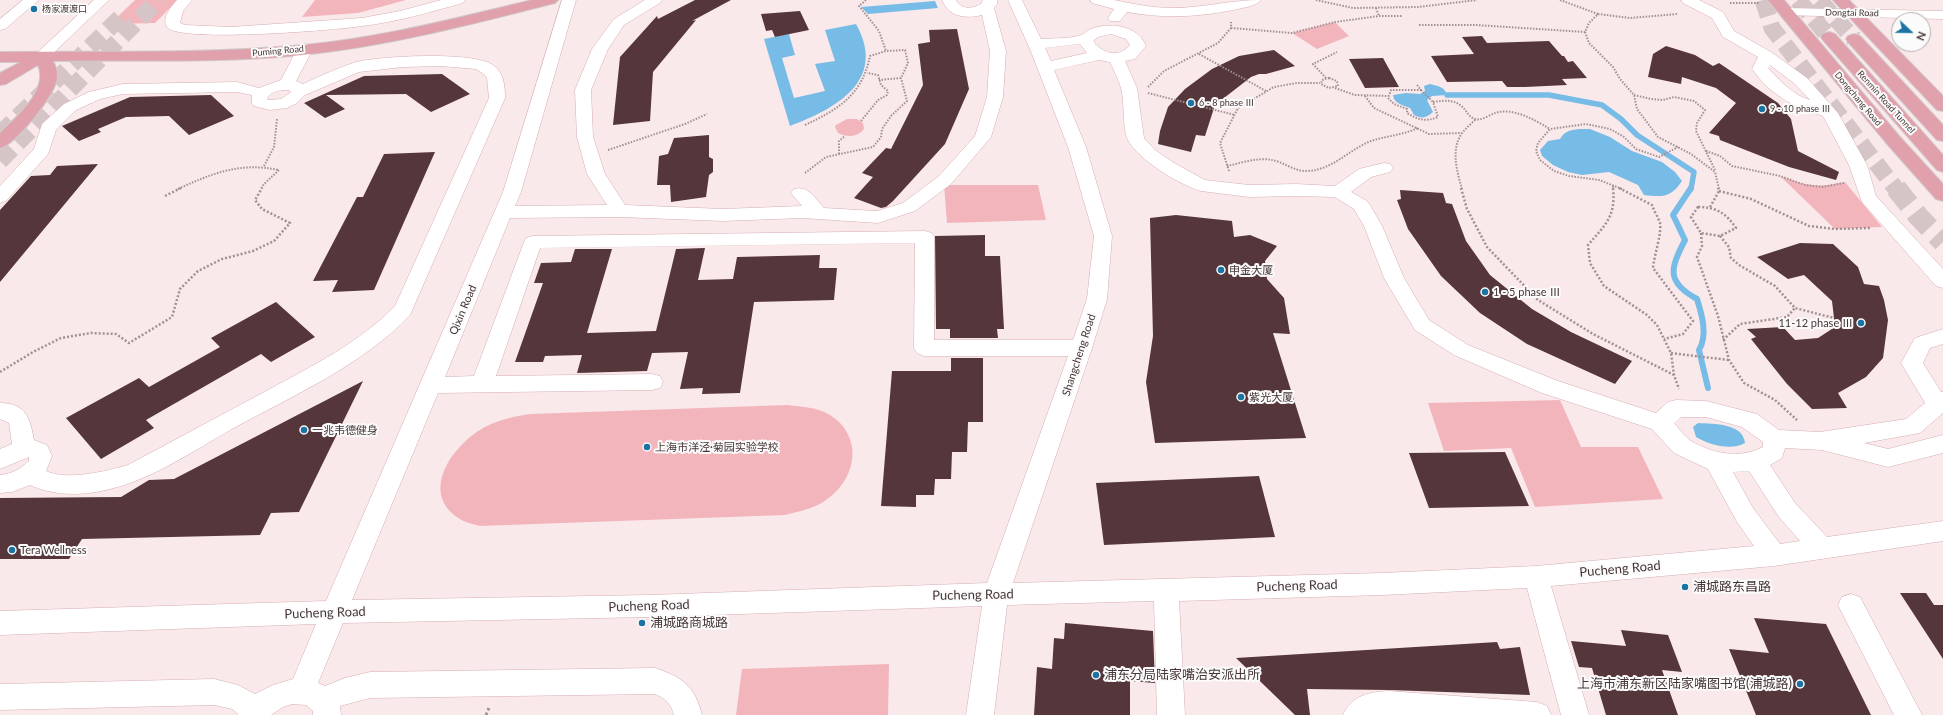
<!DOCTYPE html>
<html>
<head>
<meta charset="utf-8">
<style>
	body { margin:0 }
	#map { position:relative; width:1943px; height:715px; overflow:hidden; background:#fae9eb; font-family:Lato,sans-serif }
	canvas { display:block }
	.north { position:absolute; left:1891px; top:12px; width:40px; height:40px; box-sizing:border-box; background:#fbfbfb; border:1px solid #b2acac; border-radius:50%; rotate:112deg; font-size:11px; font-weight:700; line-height:16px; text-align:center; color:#453536 }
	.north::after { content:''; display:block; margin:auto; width:14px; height:18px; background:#1a73a2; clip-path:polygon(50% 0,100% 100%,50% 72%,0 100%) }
</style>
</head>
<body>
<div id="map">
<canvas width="1943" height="715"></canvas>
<div class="north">N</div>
</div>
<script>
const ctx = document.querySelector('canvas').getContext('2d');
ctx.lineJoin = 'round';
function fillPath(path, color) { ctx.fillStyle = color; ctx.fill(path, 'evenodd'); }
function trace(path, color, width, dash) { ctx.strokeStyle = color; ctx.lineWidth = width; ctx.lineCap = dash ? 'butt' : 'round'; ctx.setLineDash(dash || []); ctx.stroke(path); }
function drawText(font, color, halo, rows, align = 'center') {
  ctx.font = font + ' Lato,"Noto Sans SC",sans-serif'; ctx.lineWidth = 4; ctx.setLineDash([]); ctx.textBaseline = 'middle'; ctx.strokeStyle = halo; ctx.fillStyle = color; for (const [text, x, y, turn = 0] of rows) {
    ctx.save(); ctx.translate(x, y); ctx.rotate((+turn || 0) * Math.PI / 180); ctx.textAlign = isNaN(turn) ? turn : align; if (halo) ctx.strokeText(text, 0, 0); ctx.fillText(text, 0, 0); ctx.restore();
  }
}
fillPath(new Path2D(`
	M135 0H178L155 23 110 24Z
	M315 0H406L358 13 302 17Z
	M1335 22 1349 36 1317 49 1292 33Z
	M847 119H857L863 123 864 129C858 137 847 138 838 133L835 127 836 125Z
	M1780 176C1808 186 1816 188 1845 182L1882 227 1835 229Z
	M944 185H1038L1046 220 947 223Z
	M1560 400 1581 447H1638L1663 499 1535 507 1511 448 1444 451 1428 403Z
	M788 405C802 407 817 407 830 415 862 435 858 475 830 497 817 508 801 511 785 515L480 526C474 524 465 523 460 519 417 493 454 442 487 426 501 419 516 416 531 414Z
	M889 664 888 715H736L742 669Z`), '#f3b5bc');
fillPath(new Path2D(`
	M935 1 938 8 868 14 861 7Z
	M856 24C888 81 835 109 790 126L764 39 789 34 795 55 782 58 794 98 825 91 815 64 835 61 825 30Z
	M1430 84C1438 86 1445 87 1447 95L1432 96 1427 100 1433 112C1427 118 1421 119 1414 115L1410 108C1403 105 1394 104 1393 95L1406 93 1420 94 1425 91 1424 86Z
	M1580 129H1590L1610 137 1632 151 1662 162 1675 172 1682 181C1671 198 1662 197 1644 195L1638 185 1609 172 1582 175 1568 172 1553 165 1542 156 1540 150 1548 141 1560 139C1565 130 1572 130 1580 129Z
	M1698 423C1714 424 1743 423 1745 443 1730 451 1710 445 1696 437L1693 427Z`), '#77bbe7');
trace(new Path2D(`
	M1447 95H1549L1602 105 1621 119 1637 135 1694 172 1691 189`), '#77bbe7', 5.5);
trace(new Path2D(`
	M1691 188 1673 215 1685 240C1670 269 1666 282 1697 299 1702 315 1708 335 1699 350L1708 388`), '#77bbe7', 6);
fillPath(new Path2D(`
	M695 0H731L692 21 696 20 653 72 650 121 613 125 620 57 657 16 658 19Z
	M800 11 809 30 775 37 772 30 766 31 761 14Z
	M957 29 969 89 945 144 893 201 886 207 881 208 854 198 873 177 862 173 886 148 891 149 923 85 918 44 930 42 929 30Z
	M1482 36 1487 43 1549 41 1562 56H1564L1568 62 1573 61 1587 78 1562 79 1567 85 1525 87H1507L1502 81 1447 82 1431 56 1474 54 1462 37Z
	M1666 46 1695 55 1713 66 1719 63 1778 103 1791 119 1798 151 1839 172 1836 180 1789 167 1720 140 1719 136 1709 133 1736 103 1716 88 1682 77 1681 84 1648 77 1653 54Z
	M1274 50 1295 66 1266 74H1259L1251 77 1215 105 1205 136 1196 135 1191 152 1158 144 1160 131 1168 107 1185 89 1212 69 1239 56Z
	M1383 58 1399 87 1365 88 1349 59Z
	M442 74 470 94 431 112 406 94 326 95 345 109 325 118 304 103 364 76Z
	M211 95 234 116 189 135 169 116 126 117 98 129 101 132 79 141 62 126 130 97Z
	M709 135V157L713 159V172L709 175 706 197 671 202 670 185H657L659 156 668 154 674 138Z
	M435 152 374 290 332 292 338 280 313 281 357 197H363L384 154Z
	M98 164 0 282V210L31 176 50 175 57 166Z
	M1400 190 1443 193 1446 203 1452 204 1466 241 1490 275 1532 309 1571 332 1632 361 1615 384 1527 344 1480 313 1441 276 1408 229 1397 200 1401 199Z
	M1176 215 1232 221 1234 237 1250 235 1277 246 1265 261 1267 279 1284 298 1290 334 1273 333 1306 438 1155 443 1146 382 1153 336 1150 218Z
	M985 235V256H1000L1004 329H997L998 338H950V329H936L935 236Z
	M1800 243 1833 244 1858 267 1864 284 1879 286 1884 300 1888 320 1883 358 1866 377 1838 393 1847 408 1812 409 1787 384 1751 339 1756 337 1747 329 1783 327 1795 340 1818 338 1835 327 1832 301 1804 275 1788 279 1757 257Z
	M705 248 698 280 733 279 737 257 820 255 819 268H837L834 300 754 302 740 393 702 394 703 388 680 389 688 352 652 353 647 371 577 373 582 355 545 356 543 362H515L543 283H534L541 263 571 262 575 249H612L587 333 656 331 676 249Z
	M276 302 315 337 271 362 261 354 146 420 154 428 101 459 66 418 139 378 149 387 220 347 211 338Z
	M951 358H983V422H968L967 452H952L951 479H935L934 495H916V507L881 506 892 371H951Z
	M363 381 299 512 271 513 260 535 82 539 69 559H0V498L121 497 149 480 174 479Z
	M1505 452 1529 506 1429 508 1409 453Z
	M1259 476 1275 537 1104 545 1096 483Z
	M1900 593H1926L1934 605H1943V659Z
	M1754 618 1826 624 1871 715H1756L1729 649 1769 653Z
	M1065 623 1153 631 1155 683 1130 681V715H1034L1037 667 1052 669 1054 638 1064 639Z
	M1621 630 1668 635 1682 672 1662 670 1678 715H1606L1592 668 1579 667 1571 641 1626 646Z
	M1497 642 1500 649 1520 647 1530 695 1389 690 1307 689 1310 715H1295L1236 658Z`), '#55363a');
trace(new Path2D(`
	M1763 0 1772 28 1896 189
	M1798 0 1829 37
	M1819 0 1854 39
	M0 134 121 17
	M0 161 158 0`), '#d6c5c7', 17, [17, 8]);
trace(new Path2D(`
	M1896 188 1918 216 1943 242`), '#d6c5c7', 21, [21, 10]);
const minor = new Path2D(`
	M23 0H39L5 29 0 30V19Z
	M94 0H109L47 59H37L34 56 37 53Z
	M177 0H192L183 11 180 23 185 25 231 27 362 18 400 11 441 0H465L463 3C430 12 397 22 362 26 337 30 178 43 167 27 161 18 172 6 177 0Z
	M562 0H576L521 192 515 206 607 205 587 174 577 137 575 90 592 49 614 19 645 0H662L660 3 624 25 608 49 591 90 593 137 605 174 625 205 723 209 802 206 791 193 794 189C808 185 815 198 824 208L877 211 903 203 939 176 975 136 987 97 990 51 982 15C965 19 949 17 942 0H956C961 10 972 9 981 4L983 0H997V4L994 8 1006 51 1003 97 991 137 951 184 915 211 878 223 802 218 723 221 620 217 510 218 445 377 474 376 524 242 526 238 533 236 925 231 932 233 934 237V340H1073L1087 299 1094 236 1068 147 1030 49 1008 0H1022L1041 39C1054 38 1069 39 1081 35 1084 34 1086 31 1089 30 1108 21 1138 25 1146 46L1135 59 1125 61 1137 88 1144 138 1155 150 1174 163 1205 180 1249 185 1296 184 1335 186 1359 169 1384 163 1390 164 1393 168 1390 172 1371 177 1351 192 1367 201 1370 205 1382 226 1404 278 1429 320 1468 345 1558 381 1656 413 1668 402 1676 400 1706 401 1757 414 1779 430 1820 432 1906 419 1925 403 1901 363 1915 338 1943 329V344L1930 348 1923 363 1941 392H1943V413L1920 433 1864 443 1888 449 1943 435V453L1888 467 1822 450 1785 448 1782 458 1770 465 1795 503 1827 537 1943 521V541L1774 566 1551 586 1589 715H1561L1527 588 1382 595 1179 601 1185 715H1157L1154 601 1007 605 994 715H966L982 606 650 617 343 623 318 683 325 686 345 678 370 672 655 668C682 677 695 686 702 715H674C672 705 665 698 655 694L370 698 340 706 341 715H313V711L306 705 292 704 283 707 271 715H237L238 714 232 709 214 705 0 710V684L214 679 238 685 255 694 273 685 293 679 316 624 0 635V611L326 601 503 192ZM1111 34 1126 39 1130 45C1119 57 1107 55 1095 44L1094 40 1098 37ZM1080 44 1087 53 1051 61 1045 48ZM1099 60 1110 62C1114 70 1118 79 1121 88 1125 102 1122 128 1128 140 1138 160 1180 185 1201 191L1249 197 1296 196 1335 197 1354 209 1364 226 1384 278 1415 330 1454 355 1542 393 1652 429 1674 453 1708 469 1737 522 1754 546 1536 566 1382 573 1013 583 1092 348 1107 299 1112 236 1086 147 1054 70ZM915 243 914 348 917 353 924 356H1068L987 583 650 595 352 600 438 393 652 390 660 388 663 382 660 376 652 374 496 376 540 248ZM1681 417H1706L1742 427 1763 442V447C1740 459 1713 454 1691 441 1685 437 1679 429 1674 423ZM1749 471 1779 517 1800 541 1780 544 1753 508 1733 472Z
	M1090 0C1098 0 1107 0 1114 0 1134 4 1152 8 1172 8 1202 8 1231 0 1261 0 1257 5 1248 7 1242 8 1204 17 1165 19 1127 12L1120 21H1110L1108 18 1114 9 1092 3Z
	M1681 0H1699L1723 12 1734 31 1771 52 1807 78 1838 113 1867 165 1876 196 1943 269V288L1936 286 1862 202 1849 165 1823 116C1793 106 1771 96 1752 69L1758 57 1723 37 1712 18 1683 3ZM1770 65 1795 84 1810 100C1793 95 1780 81 1768 68Z
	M1785 8 1943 11V19L1780 15 1778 12 1780 9Z
	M305 44 310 46 313 49 296 81 303 84C320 76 338 68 356 62 381 56 473 51 493 65 504 73 505 86 505 98L410 315C363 365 292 396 232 429 191 452 149 482 101 491 78 496 52 495 30 485L12 492 0 493V475C12 474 20 469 29 461V457L0 469V449L12 444 9 423 0 419V403C26 403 30 418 34 440L47 445 52 456 46 471C67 481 107 471 128 465 175 440 221 415 268 390 312 366 359 343 395 306L489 98 487 78 484 74 476 69 441 66 403 67 359 72 305 95 297 103 287 108 270 110 254 106 252 103V95L237 92 123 94 100 99 76 110 56 130 48 154 6 201 0 203V186L34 149 42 124 64 104 89 92 123 84 237 82 259 88 281 80 297 49 300 46ZM281 90H289L291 92 281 99 268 100 267 98 272 93Z
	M1851 594 1860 597 1922 715H1894L1838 605 1842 597Z
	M1389 691 1537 702 1547 706 1551 715H1343C1352 695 1369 692 1389 691Z`);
const major = new Path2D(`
	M532 0H558L555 3C469 25 381 48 292 56 213 63 132 60 53 61 57 68 58 75 56 82 52 98 15 145 0 148V133C16 117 49 91 38 65L6 84 0 85V73L21 62H0V52C96 51 194 54 291 46 372 40 453 19 532 0Z
	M1768 0H1784L1900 137 1943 184V201L1936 199 1888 145Z
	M1833 0H1849L1943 96V111L1937 110Z
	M1829 32 1835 34 1943 155V172L1937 170 1823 40 1821 37 1823 34Z
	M1854 34 1860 36 1943 125V141L1937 140 1848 42 1846 39 1848 36Z`);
trace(minor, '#d5adb2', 1);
trace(major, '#cfcacb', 2);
trace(new Path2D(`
	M866 0 859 6 879 31 886 51
	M1316 0 1353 8 1418 7 1477 0
	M1560 0 1598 14
	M1730 3H1759
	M1376 8 1379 16
	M1677 14 1630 18 1598 14 1589 23 1585 32 1589 43 1613 67 1620 79 1634 95 1637 109 1658 137 1691 154 1715 172 1719 189
	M1419 25H1476L1585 32
	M1231 28 1292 33 1335 22 1379 16H1403
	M1199 54 1266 91
	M1326 78 1313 64 1337 52
	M1329 78 1337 81 1338 86 1329 88 1321 84 1322 80Z
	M1417 85 1421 90H1391L1388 98 1394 104 1407 109V113C1418 120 1426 122 1438 117L1433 102C1447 100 1457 99 1466 111 1468 114 1471 118 1475 119 1482 121 1489 115 1495 113 1513 107 1535 120 1550 129
	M1148 87 1164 71 1218 43 1231 28V22
	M1335 88 1355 95 1388 96
	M1421 90 1433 102
	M1148 93 1235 115
	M1634 95 1651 99 1663 100 1674 97 1694 101 1705 110 1697 123 1696 131 1715 170
	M1365 96 1374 108 1429 134 1462 133
	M861 121 878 100 887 95 888 91 881 85 878 75 867 73
	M805 125C839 109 862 95 870 56L886 51 905 50 908 63 901 78 879 80
	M608 150 685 124 707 114
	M1706 151 1720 156 1732 166 1780 176 1805 185 1822 187 1844 183
	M839 154V141L845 136
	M264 166 274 147 277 119
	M1227 166C1241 163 1258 157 1272 160 1284 162 1295 172 1307 171 1333 170 1348 150 1371 141 1386 136 1403 135 1418 128
	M1229 171 1220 143 1238 108 1274 87 1297 83H1320
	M805 173 826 157 873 147 881 137 882 129 891 116 907 101 901 78
	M1613 186V189
	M178 189C213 173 240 162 279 170L264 184 261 189
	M1462 189C1457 172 1450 148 1463 132 1467 127 1472 123 1476 119
	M1622 189 1599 180 1569 176 1554 171 1540 160 1536 151 1538 143 1550 129 1586 124 1610 129 1624 137 1636 149 1659 157 1678 147`), '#a19092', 2, [1.5, 1.5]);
trace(new Path2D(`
	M1461 188 1467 209 1487 247 1538 300 1593 334 1674 375
	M1613 188C1616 217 1605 225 1588 245L1590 263 1604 286 1647 315 1657 325 1671 353 1674 375 1679 389
	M1619 188 1652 205C1654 211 1658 217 1660 223 1662 233 1654 256 1653 268L1693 321 1683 334 1664 339
	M1719 191 1751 199 1809 226 1835 229 1870 228
	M165 196 181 188
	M1698 207C1716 207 1726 213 1736 228L1720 236 1701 233 1691 217Z
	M1710 207 1719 191 1718 188
	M1701 233 1702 246 1697 257 1718 316 1729 360 1744 383 1775 400 1797 420
	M1720 236 1729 247 1731 258 1739 265 1775 286 1795 308 1834 318
	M1723 340 1740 324 1787 317 1795 308
	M1671 353 1728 360
	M0 372 33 352 61 338 91 333 116 334 129 343 172 317 180 289 198 271 222 259 253 251 274 241 290 223 262 209 255 200 262 188`), '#a19092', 2.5, [2, 2]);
trace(new Path2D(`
	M486 715 489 708`), '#a19092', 3, [2.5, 2.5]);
fillPath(minor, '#fff');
fillPath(major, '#e1a1ac');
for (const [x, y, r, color] of [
	[34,9,4,"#1a73a2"],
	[1191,103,4,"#1a73a2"],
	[1762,109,4,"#1a73a2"],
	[1221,270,4,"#1a73a2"],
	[1485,292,4,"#1a73a2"],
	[1861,323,4,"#1a73a2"],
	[1241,397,4,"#1a73a2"],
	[304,430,4,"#1a73a2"],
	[647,447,4,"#1a73a2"],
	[12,550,4,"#1a73a2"],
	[1685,587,4,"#1a73a2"],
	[642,623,4,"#1a73a2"],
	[1096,675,4,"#1a73a2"],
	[1800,684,4,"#1a73a2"]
]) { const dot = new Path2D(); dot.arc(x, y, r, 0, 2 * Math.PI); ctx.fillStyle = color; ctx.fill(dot); trace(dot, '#fbfbfb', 1.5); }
drawText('9px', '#453536', '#fbfbfb', [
	["杨家渡渡口",42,9],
	["6 - 8 phase Ⅲ",1199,103],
	["9 - 10 phase Ⅲ",1770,109]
], 'left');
drawText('9px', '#453536', '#fbfbfb', [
	["Dongtai Road",1852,13,1],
	["Puming Road",278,51,-5],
	["Dongchang Road",1858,99,50],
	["Renmin Road Tunnel",1886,102,48]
]);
drawText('11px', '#453536', '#fbfbfb', [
	["申金大厦",1229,270],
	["1 - 5 phase Ⅲ",1493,292],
	["11-12 phase Ⅲ",1853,323,"right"],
	["紫光大厦",1249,397],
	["一兆韦德健身",312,430],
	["上海市洋泾·菊园实验学校",655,447],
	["Tera Wellness",20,550]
], 'left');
drawText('11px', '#453536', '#fbfbfb', [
	["Qixin Road",463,310,-67],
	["Shangcheng Road",1079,355,-72]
]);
drawText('13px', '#453536', '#fbfbfb', [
	["Pucheng Road",1620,569,-5],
	["Pucheng Road",1297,586,-2],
	["Pucheng Road",973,595,-1],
	["Pucheng Road",649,606,-2],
	["Pucheng Road",325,613,-2]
]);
drawText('13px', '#453536', '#fbfbfb', [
	["浦城路东昌路",1693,587],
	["浦城路商城路",650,623],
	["浦东分局陆家嘴治安派出所",1104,675],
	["上海市浦东新区陆家嘴图书馆(浦城路)",1792,684,"right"]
], 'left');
</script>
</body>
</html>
